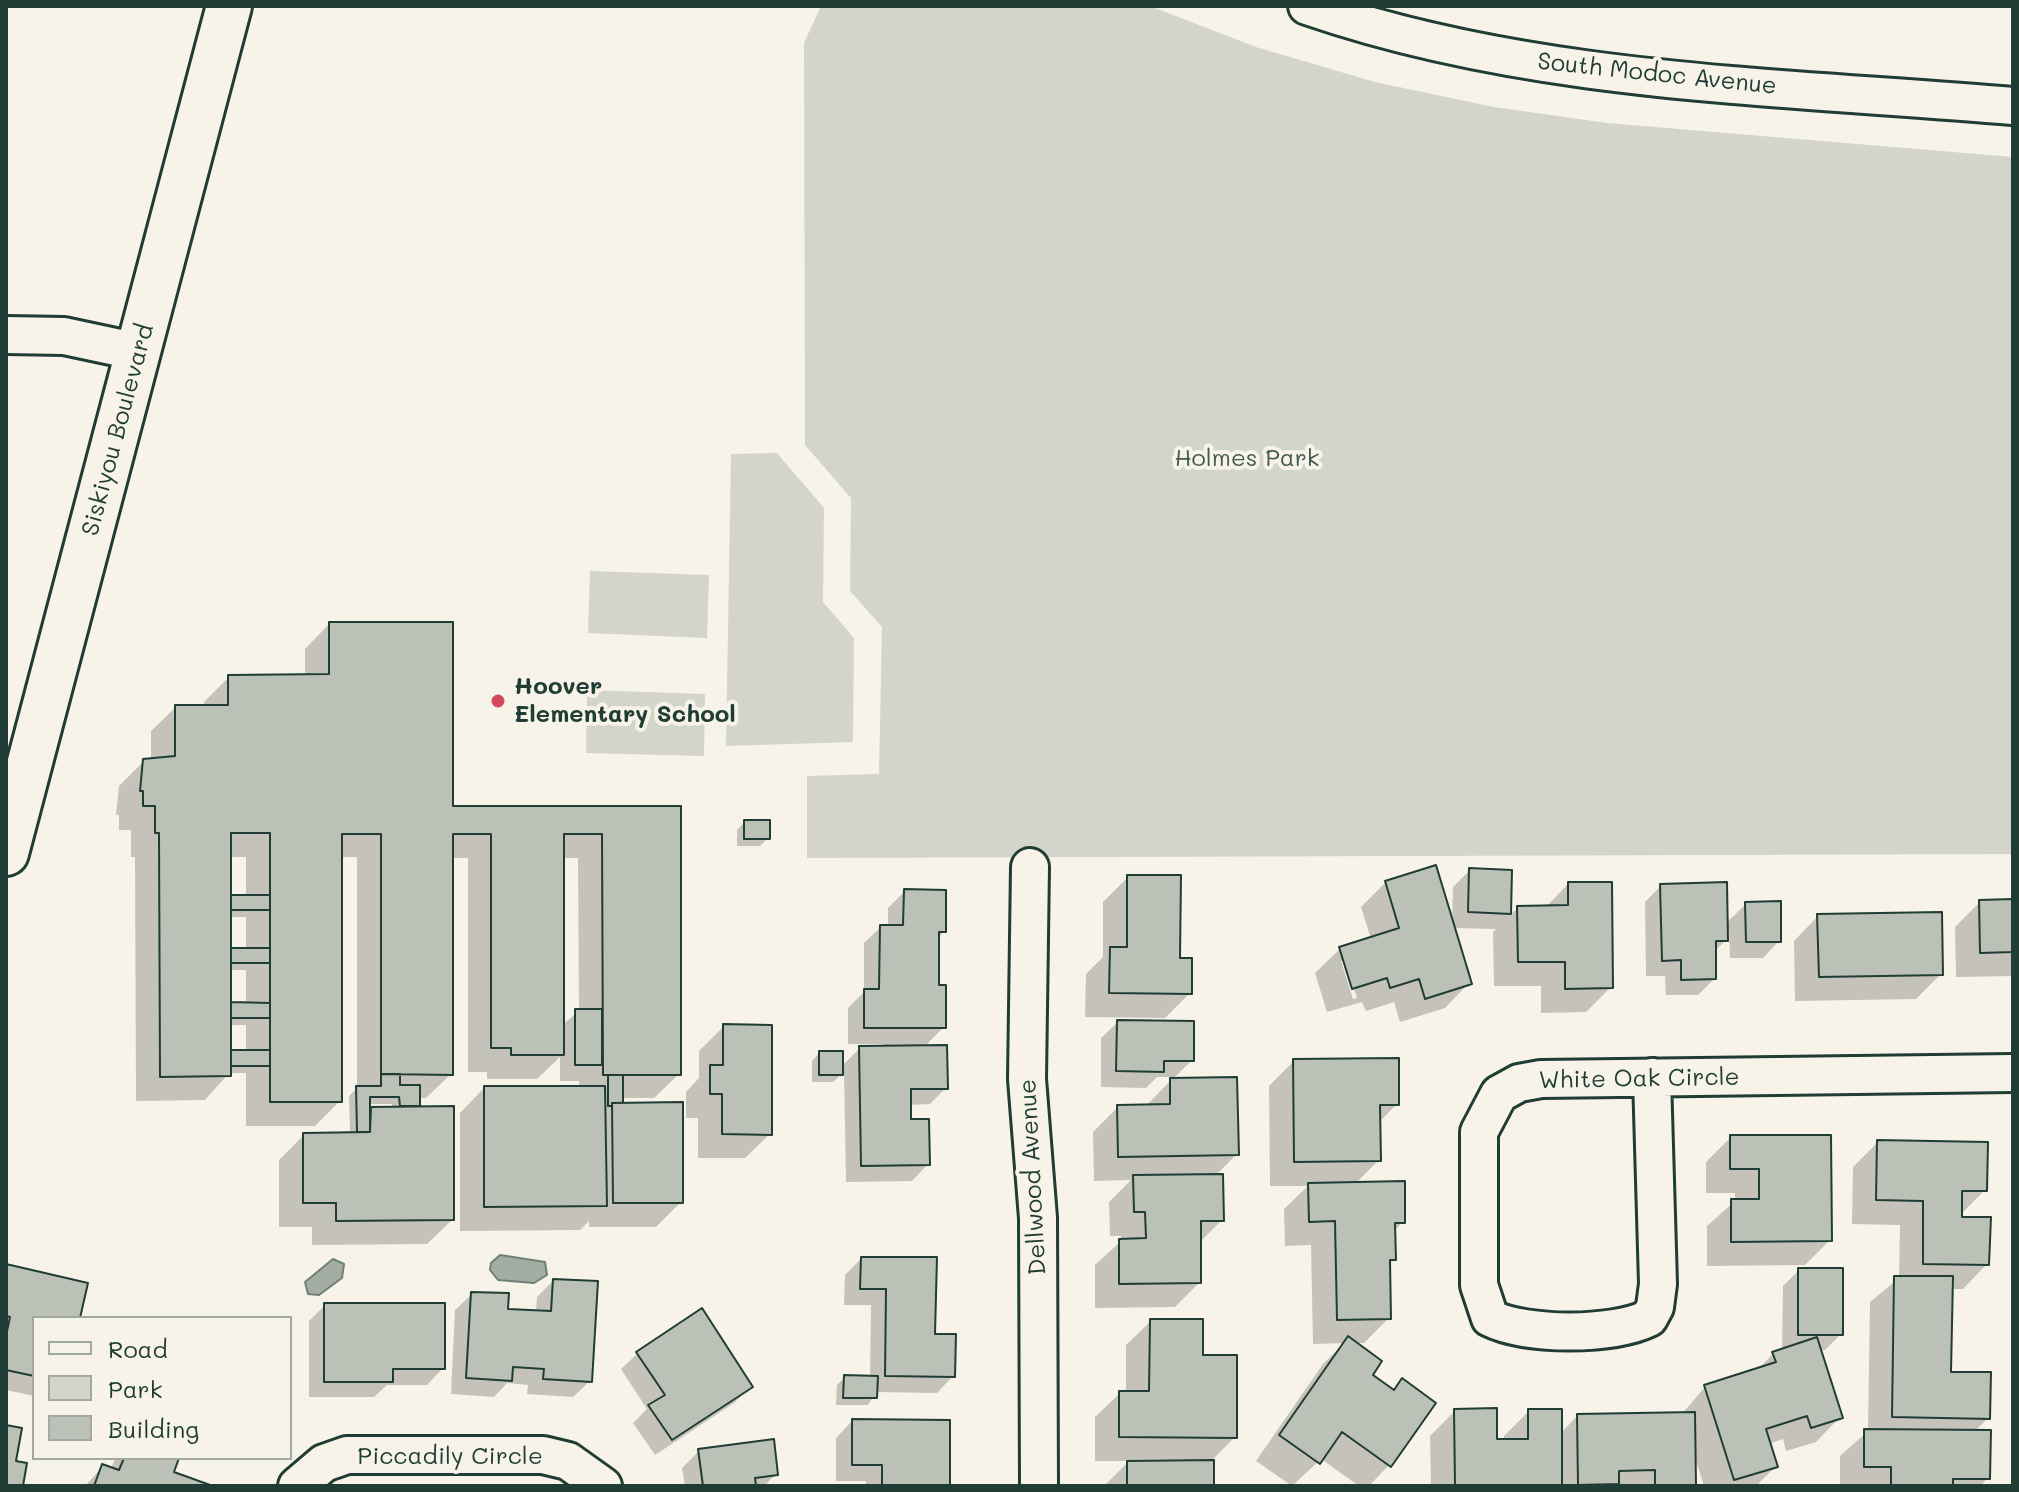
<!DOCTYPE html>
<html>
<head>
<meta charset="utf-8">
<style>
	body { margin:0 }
	#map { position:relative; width:2019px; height:1492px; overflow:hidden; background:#f7f3e8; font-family:Mali,sans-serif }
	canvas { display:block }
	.frame { position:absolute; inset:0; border:8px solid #1f3d34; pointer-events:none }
	.legend { position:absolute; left:32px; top:1316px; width:260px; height:144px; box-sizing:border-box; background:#f7f3e8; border:2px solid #a1aaa0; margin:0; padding:10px 14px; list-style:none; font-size:24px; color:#1f3d34 }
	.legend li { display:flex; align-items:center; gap:16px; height:40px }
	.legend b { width:40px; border:2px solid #a1aaa0 }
</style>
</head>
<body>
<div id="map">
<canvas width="2019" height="1492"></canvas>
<div class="frame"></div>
<ul class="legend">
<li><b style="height:10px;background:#f7f3e8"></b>Road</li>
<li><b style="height:22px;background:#d3d5ca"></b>Park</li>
<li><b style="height:22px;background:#bbc1b6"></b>Building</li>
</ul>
</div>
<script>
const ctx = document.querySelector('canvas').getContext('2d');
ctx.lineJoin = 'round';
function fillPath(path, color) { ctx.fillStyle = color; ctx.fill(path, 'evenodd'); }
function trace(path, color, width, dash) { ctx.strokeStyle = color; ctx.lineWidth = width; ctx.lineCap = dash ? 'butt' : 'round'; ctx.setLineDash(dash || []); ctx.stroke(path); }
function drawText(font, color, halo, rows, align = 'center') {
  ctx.font = font + ' Mali,sans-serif'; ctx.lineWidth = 8; ctx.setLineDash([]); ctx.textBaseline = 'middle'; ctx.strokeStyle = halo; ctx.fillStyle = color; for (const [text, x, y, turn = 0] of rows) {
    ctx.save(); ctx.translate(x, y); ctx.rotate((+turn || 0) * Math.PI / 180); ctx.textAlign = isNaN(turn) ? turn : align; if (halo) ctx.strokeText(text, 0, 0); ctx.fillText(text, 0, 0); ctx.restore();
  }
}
fillPath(new Path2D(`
	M821 6H1150L1256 47 1375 82 1494 107 1607 123 2013 157V854L807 858V776L879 774 882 627 850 591 851 498 805 445 804 43Z
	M777 453 824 508 823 602 854 638 853 742 726 746 731 454Z
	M590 571 709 575 707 638 588 633Z
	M587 690 705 694 704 756 586 753Z`), '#d3d5ca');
const water = new Path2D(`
	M500 1255 545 1262 547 1275 534 1283 498 1280 490 1270 491 1263Z
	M333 1259 344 1264 342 1278 319 1295 308 1294 305 1282Z`);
fillPath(water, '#a4ada3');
trace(water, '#6f8077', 2);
fillPath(new Path2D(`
	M329 624 451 808H679V1074L654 1098H621V1105L681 1202 656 1227H589V1221L580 1230 460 1231V1113L484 1088H579V1081H560V1057L537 1079H487V1072H468V858H451V1074L426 1098H418L414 1108 452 1220 427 1244 312 1245V1227H279V1160L304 1135 350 1131 349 1096 357 1088V857H340V1101L315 1126H246V1073H229L205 1100 136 1101 135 857H131V830H119V815H116L119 786 144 761 151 760V731L176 707H204V702L229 677 305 676V649ZM229 857H246V897H229ZM562 858H578L579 1011 562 1025ZM229 917H246V950H229ZM229 970H246V1004H229ZM229 1025H246V1052H229ZM368 1104H392V1108L372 1109 368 1112Z
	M745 822 768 838 760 846H737V830Z
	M1470 870 1510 872 1509 916 1518 908 1546 907 1568 884 1611 987 1586 1012 1541 1013V986H1494L1493 932 1496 929 1453 928 1469 983 1445 1008 1400 1022 1394 1002 1366 1011 1362 1002 1327 1012 1315 973 1340 949 1371 939 1361 907 1386 882 1452 923 1453 887ZM1341 961H1345L1357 998 1353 999Z
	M1128 877 1178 960 1190 993 1165 1018 1085 1017 1086 974 1103 957V902Z
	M1661 886 1725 924 1746 904 1779 941 1763 958H1730L1729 928H1725L1726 940 1714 952V979L1698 995H1666L1665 976H1646L1645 902Z
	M905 891 944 931 937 939V987L944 1027 924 1047 946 1088 930 1104 909 1105 910 1121 928 1164 912 1181 846 1182 844 1072 833 1082H812V1061L819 1053 841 1067 860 1048 883 1047V1044H848V1008L864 992V943L881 927H888V908Z
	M2013 901V976L1956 977 1955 927 1980 902Z
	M1818 916 1941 974 1916 999 1795 1001 1794 941Z
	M1118 1022 1192 1060 1172 1080 1237 1154 1215 1176 1222 1220 1199 1243 1200 1282 1175 1307 1095 1308V1265L1121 1241V1236H1110L1109 1202 1131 1180 1094 1181 1093 1132 1118 1107 1146 1106 1174 1077H1157L1146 1088 1101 1087V1038Z
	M724 1026 770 1134 745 1158H698V1118H686V1092L699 1078V1051Z
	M1294 1061 1397 1104 1378 1123 1379 1160 1355 1184 1403 1222 1393 1232 1394 1259 1388 1265 1389 1318 1364 1343H1354L1370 1376 1392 1391 1402 1381 1389 1465 1369 1486H1359L1321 1459 1292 1486 1256 1461 1323 1364 1344 1343 1313 1344 1311 1245 1285 1246 1284 1209 1308 1186H1270L1269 1086Z
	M1731 1137 1830 1240 1805 1265 1707 1266V1226L1735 1201V1193H1706V1162Z
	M1878 1142 1985 1190 1960 1215 1987 1264 1963 1289H1951L1949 1374 1988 1418 1974 1432 1988 1478 1980 1486H1840V1456L1868 1431 1870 1302 1899 1278 1900 1225 1852 1224 1853 1167Z
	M861 1259 933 1336 953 1376 937 1393 876 1392 868 1405H836L837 1385 845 1377H870L871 1305H844L845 1275Z
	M6 1266 78 1318H34V1396L6 1390Z
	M1799 1270 1841 1334 1825 1350H1819L1840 1417 1816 1442 1786 1451 1783 1439 1769 1444 1776 1466 1756 1486H1704L1695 1458 1694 1486H1431L1430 1436 1455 1411 1496 1441H1504V1436L1529 1411 1560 1434 1577 1416 1681 1415 1705 1387 1756 1371 1774 1353 1782 1351 1783 1286Z
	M553 1281 590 1381 573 1397 527 1394 528 1385 507 1383 494 1397 451 1394 455 1310 472 1294 506 1311 536 1312 537 1297Z
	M325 1305 443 1368 427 1385H387L374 1397H309V1321Z
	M1151 1321 1201 1357 1235 1437 1212 1460V1486H1104L1129 1461H1095V1417L1120 1393H1126V1345Z
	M638 1353 751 1387 734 1403 655 1455 633 1423 647 1409 621 1369Z
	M852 1421 948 1486H866V1481H836V1438Z
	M699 1451 776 1474 764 1486H685L682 1468Z
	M115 1458H177L171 1473 206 1486H85L103 1466 111 1469Z`), '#0003');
const building = new Path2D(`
	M329 622H453V806H681V1075H603L602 834H564V1055H511V1048H491V834H453V1075L381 1074V834H342V1102H270V833H231V1076L160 1077 159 833H155V806H143V791H140L143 759 175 756V705H228V675L329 674Z
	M744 820H770V839H744Z
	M1436 865 1472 984 1425 999 1419 979 1390 988 1387 978 1352 989 1339 947 1399 928 1385 881Z
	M1469 868 1512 870 1511 914 1468 912Z
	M1127 875H1181L1180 958H1192V994L1109 993 1110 947H1127Z
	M1568 882H1612L1613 988 1565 989V962H1518L1517 906 1568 905Z
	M1727 882 1728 941H1716V979L1681 980V960L1662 961 1660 884Z
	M904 889 946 890V932H939V985H946V1028H864V989H879L880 925H903Z
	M231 895H270V910H231Z
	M2013 899V952L1980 953 1979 900Z
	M1781 901V942H1746L1745 902Z
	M1942 912 1943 975 1819 977 1817 914Z
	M231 948H270V963H231Z
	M231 1002 270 1003V1018H231Z
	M575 1009H602V1065H575Z
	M1117 1020 1194 1021V1061H1164V1072L1116 1071Z
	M723 1024 772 1025V1135L722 1134V1094H710V1065H723Z
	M947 1045 948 1089H911V1119H929L930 1165 861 1166 859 1046Z
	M231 1050H270V1066H231Z
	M819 1051H843V1075H819Z
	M1399 1058V1105H1380L1381 1161 1294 1162 1293 1059Z
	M381 1074H400V1085H420V1106H400L399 1097H370V1132H357L356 1086H381Z
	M608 1075H623V1103H612V1106H608Z
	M1237 1077 1239 1155 1118 1157 1117 1105 1170 1104V1078Z
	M484 1086H605L607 1206 484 1207Z
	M683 1102V1203H613L612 1103Z
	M454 1106V1220L336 1221V1203H303V1133L370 1132 371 1107Z
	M1730 1135H1831L1832 1241 1731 1242V1199H1759V1169H1730Z
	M1877 1140 1988 1142 1987 1191H1962V1217H1991L1989 1265 1923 1264V1201L1876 1200Z
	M1223 1174 1224 1221H1201V1283L1119 1284V1239L1146 1238 1145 1212H1134L1133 1175Z
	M1405 1181V1223H1395L1396 1260H1390L1391 1319 1337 1320 1335 1221 1309 1222 1308 1183Z
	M861 1257H937L935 1334H956L955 1377 885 1376 886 1289H860Z
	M6 1264 88 1283 80 1318H34V1376L6 1370V1336L10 1317 6 1316Z
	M1798 1268H1843V1335H1798Z
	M1894 1276H1953L1951 1372H1991L1990 1419 1892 1417Z
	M553 1279 598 1281 592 1382 543 1379 544 1369 513 1367 512 1381 466 1378 471 1292 509 1293 508 1309 551 1311Z
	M324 1303H445V1369H393V1382H324Z
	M702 1308 753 1387 672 1440 648 1405 665 1395 636 1352Z
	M1150 1319H1203V1355H1237V1438L1119 1437V1391H1149Z
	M1348 1336 1382 1361 1373 1375 1394 1390 1402 1378 1436 1403 1391 1467 1342 1432 1320 1464 1279 1435Z
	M1817 1337 1843 1418 1811 1428 1807 1416 1766 1429 1778 1467 1734 1480 1704 1385 1776 1362 1772 1352Z
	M844 1375 878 1376 877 1398H843Z
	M1497 1408V1439H1528V1409H1562V1486H1455L1454 1409Z
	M1695 1412 1696 1486H1655V1470L1619 1471V1484L1578 1485 1577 1414Z
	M852 1419 950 1420V1486H882V1465H852Z
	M6 1425 22 1428 16 1461 27 1463 23 1486H6Z
	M1864 1429 1991 1430 1990 1479H1953V1486H1891V1467H1864Z
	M774 1439 778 1475 755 1478 756 1486H703L698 1449Z
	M124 1458H179L174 1472 210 1485 94 1486 102 1464 119 1470Z
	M1214 1460V1486H1127V1461Z`);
fillPath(building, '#bbc1b6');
trace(building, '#1f3d34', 2);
const minor = new Path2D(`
	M1307 6C1533 84 1777 86 2013 106
	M6 335 64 336 139 352
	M1030 867 1027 1079 1038 1218 1039 1486
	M1652 1077 1658 1284 1655 1307 1649 1318C1613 1336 1526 1336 1490 1318L1479 1285V1132L1499 1094 1519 1083 1541 1079 2013 1073
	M297 1486 324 1463 347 1455H543L568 1461 603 1486`);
const tertiary = new Path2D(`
	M6 853 229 6`);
trace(minor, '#1f3d34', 42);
trace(tertiary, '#1f3d34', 50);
trace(minor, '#f7f3e8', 36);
trace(tertiary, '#f7f3e8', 44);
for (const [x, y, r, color] of [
	[498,701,8,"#d1495b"]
]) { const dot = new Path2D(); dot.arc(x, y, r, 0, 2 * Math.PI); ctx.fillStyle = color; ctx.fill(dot); trace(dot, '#f7f3e8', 3); }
drawText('24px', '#1f3d34', '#f7f3e8', [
	["South Modoc Avenue",1657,74,6],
	["Siskiyou Boulevard",118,430,-75],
	["White Oak Circle",1639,1079,-1],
	["Dellwood Avenue",1033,1177,-93],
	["Piccadily Circle",450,1457]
]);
drawText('24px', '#435b52', '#f7f3e8', [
	["Holmes Park",1247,459]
]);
drawText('bold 24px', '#1f3d34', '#f7f3e8', [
	["Hoover",514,687],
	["Elementary School",514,715]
], 'left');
</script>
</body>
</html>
